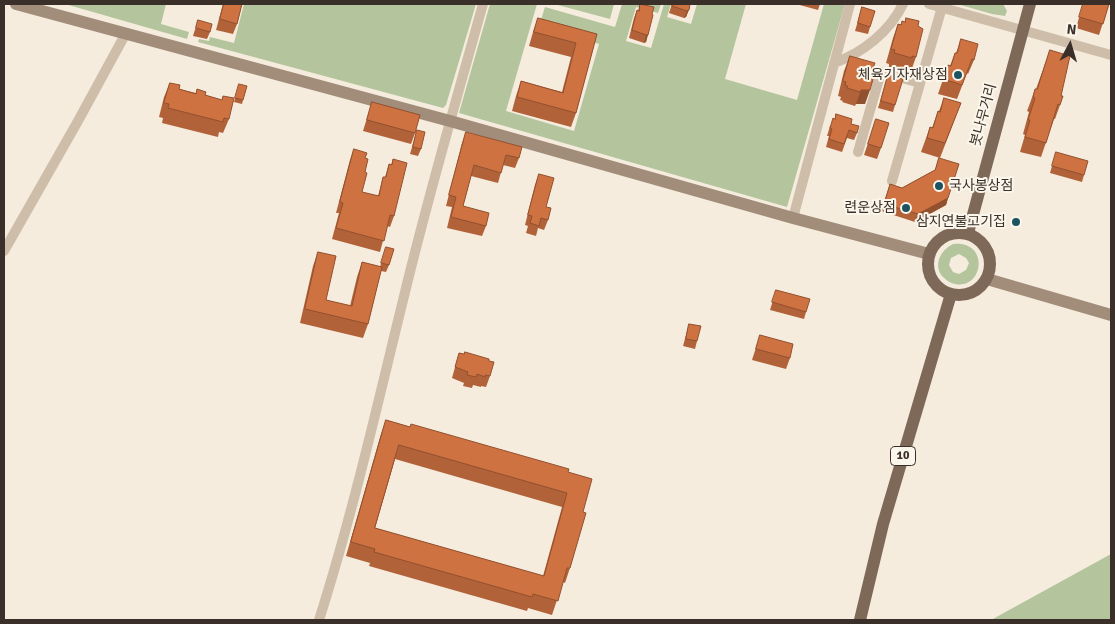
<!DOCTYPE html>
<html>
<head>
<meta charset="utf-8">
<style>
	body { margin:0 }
	#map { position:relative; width:1115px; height:624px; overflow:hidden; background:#f5ecde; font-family:Signika,sans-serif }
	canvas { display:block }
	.frame { position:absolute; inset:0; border:5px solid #3b3029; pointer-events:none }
	.north { position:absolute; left:1045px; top:20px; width:50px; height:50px; -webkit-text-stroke:4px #fbf6eb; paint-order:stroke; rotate:6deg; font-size:14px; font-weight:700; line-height:20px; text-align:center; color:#3b3029 }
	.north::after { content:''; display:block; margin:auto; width:18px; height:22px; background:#3b3029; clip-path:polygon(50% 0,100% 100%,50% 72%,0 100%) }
</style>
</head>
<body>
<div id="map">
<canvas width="1115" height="624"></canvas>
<div class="frame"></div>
<div class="north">N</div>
</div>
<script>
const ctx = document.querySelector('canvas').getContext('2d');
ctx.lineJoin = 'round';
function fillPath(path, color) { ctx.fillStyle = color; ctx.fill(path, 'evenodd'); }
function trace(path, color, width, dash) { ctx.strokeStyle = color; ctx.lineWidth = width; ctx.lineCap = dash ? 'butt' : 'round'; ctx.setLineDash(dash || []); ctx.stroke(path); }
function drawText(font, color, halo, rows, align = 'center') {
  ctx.font = font + ' Signika,"Noto Sans KR",sans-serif'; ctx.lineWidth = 4; ctx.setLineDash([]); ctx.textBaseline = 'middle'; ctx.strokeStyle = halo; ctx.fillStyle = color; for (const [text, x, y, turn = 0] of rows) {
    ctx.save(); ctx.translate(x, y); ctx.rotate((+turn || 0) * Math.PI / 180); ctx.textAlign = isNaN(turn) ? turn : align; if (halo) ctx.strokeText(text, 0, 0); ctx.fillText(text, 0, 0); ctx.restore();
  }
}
fillPath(new Path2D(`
	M65 4H166L161 24 189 32 187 39Z
	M244 4H476L446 105 443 108 198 42 199 39 209 41 210 37 234 43Z
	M490 4H537L506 111 574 131 599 44 539 26 545 7 615 27 622 4H661L658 13 636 7 626 41 651 48 664 4H671L667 17 691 24 697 4H746L725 79 797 100 824 4H845L787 207 459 113Z
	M554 4H614L610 19Z
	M957 4H1003L1007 11 1005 16 992 14Z
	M953 244C990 240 984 290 955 284 950 283 946 280 942 276 933 264 941 250 953 244ZM959 254 966 258 969 263 966 270 959 274 953 272 949 265 951 258Z
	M1111 554V620H991Z`), '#b4c59d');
trace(new Path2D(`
	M929 4 1111 55
	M834 63C863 53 890 31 903 4
	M858 152 881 72 920 83
	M892 181 942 7
	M793 218 850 4
	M4 251 78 121 126 33
	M319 620C354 510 379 397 407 284 430 190 457 97 483 4`), '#cebea9', 10);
trace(new Path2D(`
	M16 4 450 121 793 218 929 254
	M987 279 1111 315`), '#a28c7a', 12);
trace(new Path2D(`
	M928 264a31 31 0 1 1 62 0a31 31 0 1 1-62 0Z
	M968 233 1030 4
	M860 620 883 524 951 294`), '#7e6959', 12);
fillPath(new Path2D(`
	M223 4H242L237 24 233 34 216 30Z
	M640 4 652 14 646 42 644 43 629 38 634 18 637 10 638 11Z
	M672 4H690L686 17 684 18 669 13Z
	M796 4H820L818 10Z
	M1083 4H1109L1099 35 1076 28Z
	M862 7 870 27 868 34 855 31Z
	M538 18 597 34 576 113 571 127 512 111 516 96 521 81 562 92 571 57 529 46 533 32Z
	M198 20 210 32 207 39 193 36Z
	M898 24 918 26 916 57 911 71 907 70V72L889 67V64L886 63 893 38Z
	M961 39 974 60 968 74 967 73 957 99 938 94 948 65 950 66 955 53H956Z
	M1050 50 1061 96 1060 105 1055 119H1054L1041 157 1020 152 1025 135 1023 134 1029 112 1027 111 1030 103 1035 89H1036Z
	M850 56 865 104H856L855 106 842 102 843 101 840 100 841 97 838 96 844 71Z
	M888 75 895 105 893 112 878 108Z
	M170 83 179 89 196 93 197 89 205 95 222 100 223 96 229 119 223 133 219 132 218 137 162 123 163 118 159 117 164 97Z
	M239 84 243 100 242 104 234 102Z
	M944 98 961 103 940 158 921 152 930 127 932 128 938 111H939Z
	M372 102 415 133 411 144 363 131Z
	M876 119 881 148 877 159 864 155Z
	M851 124 857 133 854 140 847 138 842 152 826 147 829 136H827L830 126Z
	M417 130 421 149 418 156 410 154Z
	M466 132 519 158 515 168 503 165 498 183 471 176 463 206 486 226 482 236 447 228 452 207 446 206 462 143Z
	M354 149 365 158V172L362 192 378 196 383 177H385L389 164 391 165 393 159 394 216 390 227 387 226 380 252 332 239 339 213H336L350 160Z
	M1056 152 1084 175 1082 182 1050 173Z
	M939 158 948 198 946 205 915 222 881 211 890 184 902 188 935 170Z
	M539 174 546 207 548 220 544 230 538 228 536 236 526 233 528 226 525 225 535 185Z
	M386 247 389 265 386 272 381 271 368 324 363 338 300 323 313 266 318 252 326 300 350 306 357 277 362 262 380 267Z
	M776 290 806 312 804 319 770 310Z
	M689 324 697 341 695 349 683 346Z
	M760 335 790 358 786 369 752 360Z
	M459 353 489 361 490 376 486 387 481 386V387L473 385 472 388 463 386 464 383 452 378Z
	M386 420 568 472 583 512 570 568 565 583 563 582 552 615 528 608 527 611 369 566 370 563 346 556 381 434ZM395 459 562 507 543 576 375 528Z`), '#b26239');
fillPath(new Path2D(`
	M689 10 686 17 684 18 687 11Z
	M646 35H648L646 42 644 43Z
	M861 90H870L865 104H856Z
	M948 198 946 205 915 222 918 214Z`), '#91502e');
const building = new Path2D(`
	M224 4H242L237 24 220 19Z
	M640 4 654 7 652 14 653 15 648 35H646L632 30 637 10 639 11Z
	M673 4H690L689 10 687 11 672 6Z
	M1083 4H1109L1103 24 1079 17Z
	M862 7 875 11 870 27 858 23Z
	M538 18 597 34 576 113 517 97 521 81 563 93 576 43 534 32Z
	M906 18 919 21 918 26 923 29 916 57 912 56V58L894 53 895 50 891 49 898 24 901 25 902 21 905 22Z
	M198 20 212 24 210 32 196 28Z
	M961 39 978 44 974 60 972 59 962 85 943 79 948 65 951 66 955 53H957Z
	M1050 50 1070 56 1061 96H1063L1060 105 1058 104 1046 143 1025 137 1030 120H1028L1035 98 1033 97 1035 89H1037Z
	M850 56 875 63 873 68 876 69 870 90H861L860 92 847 88 848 86H845L846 82 843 81Z
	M888 75 903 79 895 105 881 101Z
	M170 83 180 85 179 89 196 94 197 89 206 92 205 95 222 100 223 96 234 98 229 119 224 118 223 122 168 108 169 104 164 103Z
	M239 84 247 86 243 100 235 98Z
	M944 98 961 103 945 143 927 138 930 127 933 128 938 111 940 112Z
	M372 102 420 115 415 133 367 120Z
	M836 114 852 119 851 124 859 126 857 133 849 130 844 144 829 139 832 129 830 128 833 118 835 119Z
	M876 119 889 123 881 148 868 144Z
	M417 130 425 132 421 149 413 147Z
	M466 132 522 147 519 158 506 155 501 173 474 165 463 206 489 213 486 226 451 217 456 197 449 195Z
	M354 149 367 153 365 158 368 159 365 172 367 173 362 192 379 196 383 177H386L389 164 392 165 393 159 407 163 394 216 390 215 384 241 336 228 343 203 340 202Z
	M1056 152 1088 161 1084 175 1052 166Z
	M939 158 959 164 948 198 918 214 884 204 890 184 902 188 935 170Z
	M539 174 554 178 546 207 551 208 548 220 541 218 539 226 530 223 532 216 528 215Z
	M386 247 394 249 389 265 381 263Z
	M318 252 336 256 326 300 352 306 362 262 382 267 368 324 305 309Z
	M776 290 810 299 806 312 772 302Z
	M689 324 701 326 697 341 686 339Z
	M760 335 793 344 790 358 756 349Z
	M465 352 489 359V361L494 362 490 376 485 375V377L477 374 476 377 467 375 468 372 455 367 459 353 464 354Z
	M386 420 410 427 411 424 569 469 568 472 592 479 583 512 586 513 570 568H567L558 601 533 594 532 597 374 552 375 549 351 542ZM399 445 567 493 544 576 375 528Z`);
fillPath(building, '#cf7242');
trace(building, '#91502e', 1);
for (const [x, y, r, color] of [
	[958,75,5,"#1b5460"],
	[939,186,5,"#1b5460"],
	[906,208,5,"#1b5460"],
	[1016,222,5,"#1b5460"]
]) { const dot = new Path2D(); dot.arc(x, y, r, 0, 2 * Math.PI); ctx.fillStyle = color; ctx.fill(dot); trace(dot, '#fbf6eb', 2); }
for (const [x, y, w] of [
	[903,456,25]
]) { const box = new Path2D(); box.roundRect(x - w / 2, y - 9.5, w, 19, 4); ctx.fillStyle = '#fbf6eb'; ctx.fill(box); trace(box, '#3b3029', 1); }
drawText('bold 12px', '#3b3029', null, [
	["10",903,456]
]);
drawText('14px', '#3b3029', '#fbf6eb', [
	["체육기자재상점",948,75],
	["국사봉상점",949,186,"left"],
	["련운상점",896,208],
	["삼지연불고기집",1006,222]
], 'right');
drawText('14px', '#3b3029', '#fbf6eb', [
	["봇나무거리",984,115,-75]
]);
</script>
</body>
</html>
